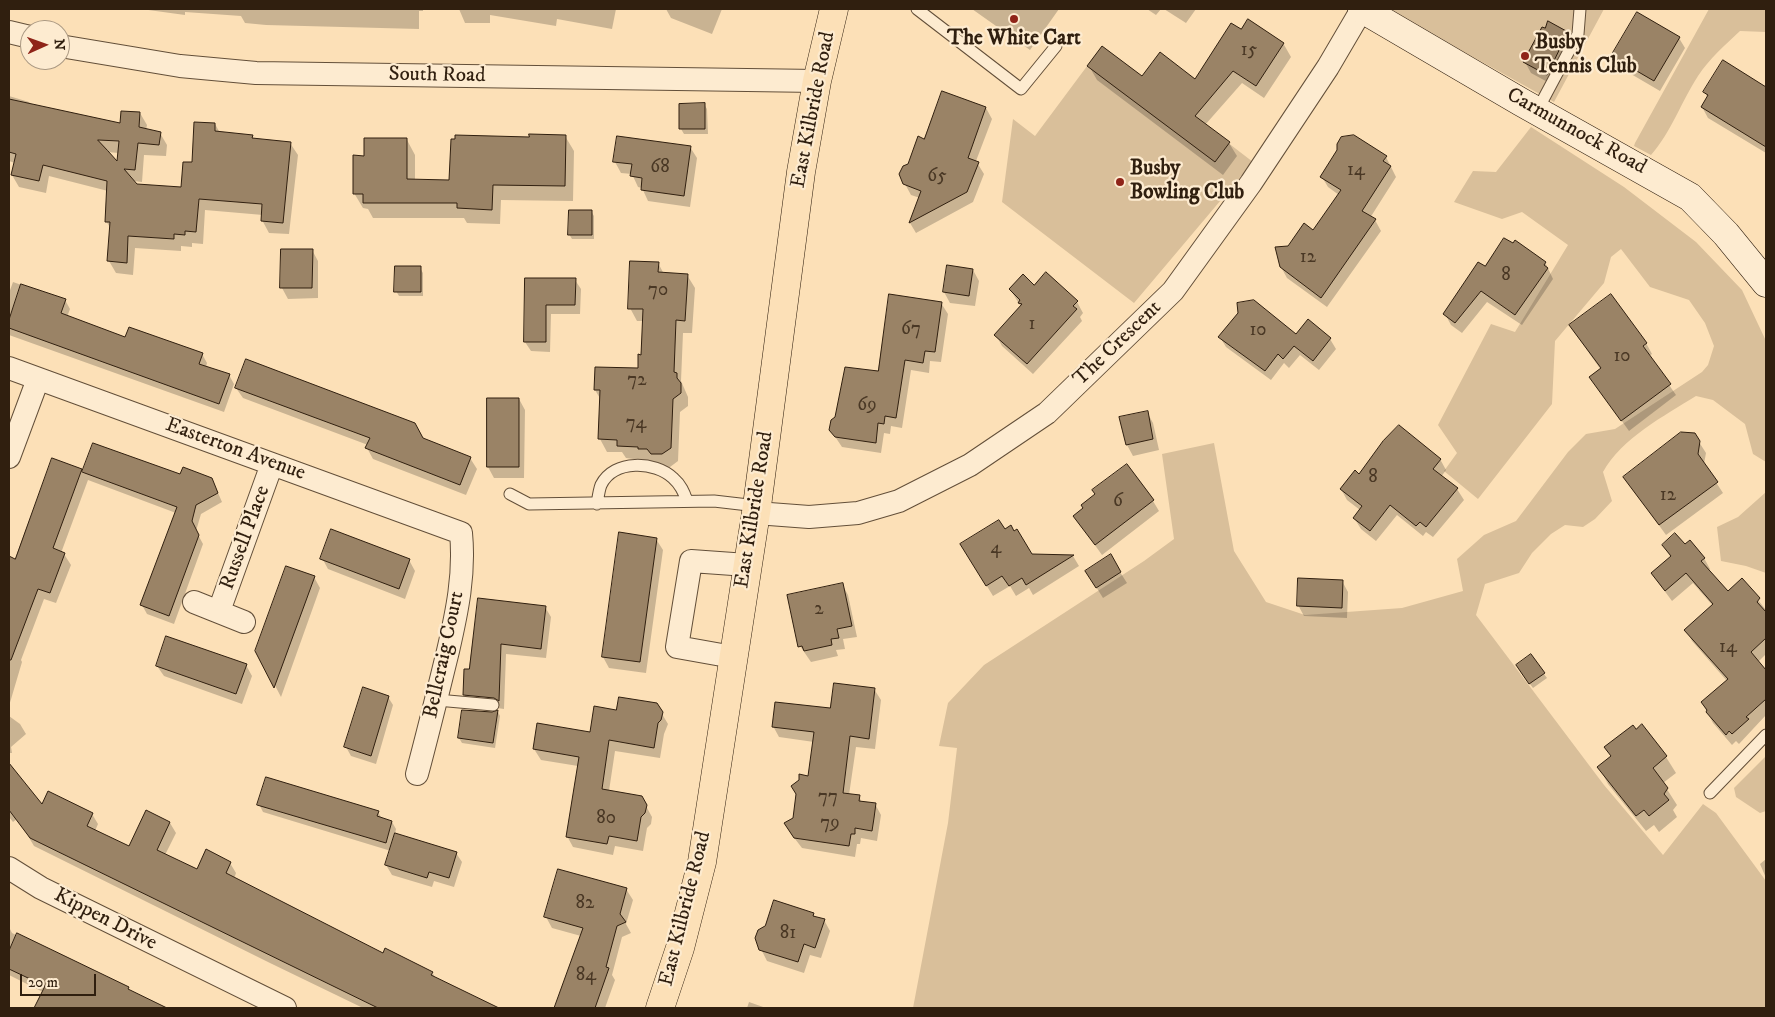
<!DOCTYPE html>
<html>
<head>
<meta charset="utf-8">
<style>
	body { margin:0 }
	#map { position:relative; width:1775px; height:1017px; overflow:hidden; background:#fce0b7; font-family:"IM FELL DW Pica",serif }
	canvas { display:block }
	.frame { position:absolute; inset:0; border:10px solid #301f0f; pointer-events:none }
	.north { position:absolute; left:20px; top:20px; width:50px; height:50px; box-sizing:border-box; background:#fdebd0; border:1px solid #ab9983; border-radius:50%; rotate:88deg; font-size:14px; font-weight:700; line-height:20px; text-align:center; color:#301f0f }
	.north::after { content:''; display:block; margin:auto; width:18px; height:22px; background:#8f2418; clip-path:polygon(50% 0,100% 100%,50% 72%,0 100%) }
	.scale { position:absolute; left:20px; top:974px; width:76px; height:22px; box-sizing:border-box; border:2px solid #301f0f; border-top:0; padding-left:6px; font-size:15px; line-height:18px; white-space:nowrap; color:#301f0f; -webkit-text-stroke:4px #fdebd0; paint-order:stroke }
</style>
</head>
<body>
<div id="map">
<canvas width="1775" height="1017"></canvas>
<div class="frame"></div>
<div class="north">N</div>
<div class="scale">20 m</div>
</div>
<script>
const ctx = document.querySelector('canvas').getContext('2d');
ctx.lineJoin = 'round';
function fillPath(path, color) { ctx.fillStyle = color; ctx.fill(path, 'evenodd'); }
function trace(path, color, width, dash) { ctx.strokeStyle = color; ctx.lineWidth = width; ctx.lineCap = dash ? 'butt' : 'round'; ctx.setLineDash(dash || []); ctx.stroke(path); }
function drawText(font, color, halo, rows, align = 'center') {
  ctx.font = font + ' "IM FELL DW Pica",serif'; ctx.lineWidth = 4.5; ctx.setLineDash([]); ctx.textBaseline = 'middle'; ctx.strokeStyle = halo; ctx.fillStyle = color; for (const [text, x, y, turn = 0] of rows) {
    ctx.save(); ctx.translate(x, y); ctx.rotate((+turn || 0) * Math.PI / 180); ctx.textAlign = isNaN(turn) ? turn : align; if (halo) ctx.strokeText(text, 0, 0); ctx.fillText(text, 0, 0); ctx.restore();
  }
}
fillPath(new Path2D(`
	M1387 9H1604L1554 102Z
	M1709 9H1766V32L1740 31C1726 44 1709 59 1698 76 1681 102 1672 131 1651 155L1634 146 1635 143Z
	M1102 46 1253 162 1134 303 1002 202 1013 119 1035 136Z
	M1531 127 1624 187 1696 242 1742 290 1766 341V462L1753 454 1745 424 1713 400 1696 396C1664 416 1622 438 1603 472L1612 501 1595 519 1583 527 1565 525 1551 534 1532 553 1519 573 1485 584 1476 615 1604 785 1663 855 1703 804 1716 813 1766 881V1008H913L948 823 957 748 939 746 948 703 984 665 1144 561 1174 539 1162 454 1214 443 1234 551 1266 602 1305 615 1402 608 1463 591 1457 559 1484 535 1516 521 1568 452 1586 434 1615 429 1702 372 1708 365 1714 346 1705 323 1689 300 1650 287 1621 249 1611 257 1604 283 1555 341 1552 404 1478 499 1444 471 1457 453 1438 425 1491 324 1515 332 1568 245 1522 212 1502 219 1454 202 1473 171 1496 172Z
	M1766 492V573L1746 566 1721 561 1717 527 1738 517Z
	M1766 756V811L1760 813 1736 797 1734 788Z`), '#d9bf9a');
fillPath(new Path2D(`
	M141 9H423V11H419V29L266 25 245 23 241 16 185 12V15Z
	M459 9H616L612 29 557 19 556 26 490 15V23H465Z
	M666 9H722L712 34 671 18Z
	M972 9H1059L1030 50Z
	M1147 9H1161L1156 15Z
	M1164 9H1196L1186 23Z
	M1242 31 1283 43 1291 57 1264 98 1242 83 1205 125 1229 143 1237 156 1223 175 1097 80 1089 66 1142 78 1195 80Z
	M1567 33 1573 44 1553 85 1531 73 1525 62Z
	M1679 38 1685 48 1660 91 1619 67 1613 56Z
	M1723 62 1766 88V153L1708 118 1702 107 1708 98 1705 93Z
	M9 96 29 102 31 105 121 125 140 113 147 125 146 130 160 133 167 145 166 156 144 155 142 182 133 181 137 185 182 189 215 124 220 133 252 136 254 140 290 143 298 155 289 234 269 233 262 220 263 215 205 210 203 244 192 243V247L181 246V251L135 248 133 275 116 273 109 261 111 229 106 221 108 191 49 176 46 193 19 187 12 175 15 163 9 161ZM107 152 119 153 118 164Z
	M704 104 707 109 708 134H684L681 129Z
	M986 108 992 119 976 161 984 174 973 202 916 233 910 223 920 198 911 195 905 184 909 165 925 140Z
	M565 136 574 151 573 201 501 200 500 224 467 223 464 218H373L368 209 363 208 354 193 365 157 407 140 415 155V180L450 182 531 139Z
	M690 147 697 158 690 207 648 201 642 188 638 187 632 174 621 173 615 162Z
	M1386 157 1396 177 1370 218 1375 220 1381 231 1327 307 1287 278 1281 267 1288 248 1313 231 1339 195 1328 187 1322 177Z
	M591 211 594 216V239H572L569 234Z
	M312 250 318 261V298L288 299 282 288Z
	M1545 262 1553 279 1522 325 1487 302 1462 333 1451 325 1445 314 1485 268Z
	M658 263 664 274 687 275 695 288 692 333H683L681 381 688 397V406L680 412 678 461 670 467 660 466 655 462 626 458 622 452H607L600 439 601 400 595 390 639 370 644 321H637L630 308Z
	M420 268 423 273V296H399L396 291Z
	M973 270 979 281 975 306 950 303 944 292Z
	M1046 274 1077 302 1083 313 1080 317 1082 321 1033 374 1002 346 996 335 1021 307 1010 289 1034 287Z
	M526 279 575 280 581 289 580 314H551L550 352 531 351 525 342Z
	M13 282 65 300 70 309 67 317 126 339 202 354 207 363 206 367 229 375 234 384 224 412 9 335V293Z
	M941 303 948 314 941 362 930 361 929 373 911 370 902 428 891 426 890 434 884 433 881 453 842 447 830 429 836 418Z
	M1570 326 1646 343 1652 354 1649 356 1676 395 1629 431 1591 378 1601 370Z
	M1296 336 1330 339 1336 349 1319 370 1300 355 1289 368 1284 363 1271 380 1226 347 1220 337Z
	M236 388 423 439 470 458 477 469 466 495 373 459 367 448 368 445 243 398Z
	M519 399 525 410 524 478H494L488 467Z
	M1147 412 1153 423 1159 450 1133 456 1127 445Z
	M1699 442 1706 453 1704 464 1723 493 1666 535 1625 478Z
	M94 444 181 476 212 479 222 502 201 514 196 531 203 544 174 624 147 614 142 605 176 513 88 480 61 553 64 554 71 565 56 603 44 599 21 660 22 662 9 706V716L20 724 26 734 11 747 12 753H9V584L53 460 83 473Z
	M1440 459 1446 470 1441 477 1457 489 1464 500 1433 537 1426 532 1423 536 1397 515 1376 541 1361 529 1354 518 1360 510 1347 500 1341 489 1359 476Z
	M1153 501 1159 511 1102 555 1074 516Z
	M656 539 663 550 646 673 609 668 603 657Z
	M1663 545 1685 546 1704 558 1710 569 1708 571 1728 592 1742 580 1766 610 1764 611 1766 614V654L1758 662 1766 671V715L1739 744 1736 741 1732 745 1713 723 1702 703 1727 681 1692 641 1686 630 1713 606 1693 583 1672 601 1652 574 1671 558Z
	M968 555 1073 556 1079 566 1033 595 1029 588 1016 596 1010 586 993 596Z
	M322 558 409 560 415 571 405 599 328 569Z
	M1120 572 1127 583 1103 598 1093 582Z
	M314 577 320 588 281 697 257 651Z
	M1342 581 1348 592 1347 618 1304 616 1298 605Z
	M842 584 848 595 857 637 843 639 845 649 836 650 838 656 811 662 800 646Z
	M479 599 545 607 551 617 546 658 506 654 504 709 470 704 464 694 471 671Z
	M246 665 252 676 242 704 164 676 157 666Z
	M1520 671 1544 674 1547 678 1533 688Z
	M874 689 881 700 875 749 856 747 849 795 859 796 862 803 875 804 881 815 877 841 861 838 860 844H857L855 857 802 848 792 835 794 818 809 777 814 742 779 737 773 726 831 710Z
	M388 697 393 705 376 764 351 756 346 747Z
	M656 704 668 724 664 734 660 758 615 751 609 791 641 797 652 817 651 824 647 828 643 851 615 846 613 855 573 847 567 836 578 766 541 760 534 749 591 734 617 712Z
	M498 712 500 716 495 748 462 743 459 738Z
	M1642 726 1666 757 1676 773 1663 783 1677 805 1673 810 1677 817 1659 832 1654 825 1646 831 1608 784 1599 767Z
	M16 773 37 803 13 822 9 817V779Z
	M49 793 92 814 98 824 95 831 130 848 147 812 170 823 176 833 165 855 197 871 230 863 236 873 234 879 384 955 432 972 436 979 480 1000 485 1008H363L270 963 34 846 28 836Z
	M259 804 378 812 382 819 392 822 396 829 395 834 456 853 462 862 454 887 434 881 432 887 392 875 386 865 391 851 263 812Z
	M1766 859V878L1760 864Z
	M626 889 633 900 626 924 631 933 622 937 612 975 615 980 605 1008H556L581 936 552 928 546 917Z
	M813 914 815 917 824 920 830 931 821 958 810 955 804 973 767 961 761 949Z
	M9 927 12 933 166 1008H36L43 992 9 975Z
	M749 1002 766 1008H747Z`), '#0003');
const building = new Path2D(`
	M1637 12 1680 37 1654 81 1611 56Z
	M1248 19 1284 43 1256 86 1233 71 1195 116 1230 142 1215 162 1087 66 1102 46 1142 76 1160 52 1195 79 1231 23 1241 29Z
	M1548 21 1568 32 1547 75 1523 62 1542 27 1545 28Z
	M1723 60 1766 87V147L1701 107 1708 95 1703 92Z
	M942 91 986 107 968 158 979 162 967 192 909 223 921 191 903 184 899 174 903 166 908 164 918 136 924 139Z
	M9 99 120 123 121 111 140 112 139 127 161 132 159 145 138 143 135 170 124 169 137 184 181 187 183 162H192L194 122 215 123V131L253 135 252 138 291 142 283 223 261 221 262 204 199 199 196 232 185 231V235L174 234V239L128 236 127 263 107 261 110 222H105L107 181 43 165 39 181 11 175 16 154 9 152ZM98 140 119 141 117 161 108 151Z
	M705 103V129H679V104Z
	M529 134 566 135 565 186 493 185 492 210 457 208V203H363V194H353V155L364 156V138H407V179L449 180 451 139H455V135L529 137Z
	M1354 135 1387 156 1383 161 1391 166 1362 211 1376 219 1321 298 1280 267 1275 247 1288 246 1304 223 1313 230 1341 190 1320 177 1337 150V144L1341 137Z
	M617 136 691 146 684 196 641 190 642 178 630 176 632 164 613 162Z
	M569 210H592V235H568Z
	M1504 238 1513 243 1515 240 1546 262 1544 265 1548 268 1515 315 1481 291 1455 323 1443 314 1478 262 1485 266Z
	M281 249H313L312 288H280Z
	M630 261 659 262 658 272 688 274 685 321 676 320 674 372 677 373V378L681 383V393L673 399 671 448 662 454H651L647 449H638V447L617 446V440L598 439 600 390H594L595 367 638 368V354L641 355 643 309H628Z
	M947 265 973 269 969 296 943 292Z
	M395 266H421V292H394Z
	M1046 272 1078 301 1073 306 1077 309 1027 364 994 335 1022 304 1018 303 1020 300 1009 289 1023 274 1034 285Z
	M525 278H576L575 305H546V342H524Z
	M21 284 66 299 61 313 125 337 129 327 203 353 199 364 230 374 219 404 9 328V320Z
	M889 294 942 302 935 352 925 351 923 363 905 360 896 418 885 416 884 424 878 423 876 443 835 437 829 430 831 420 835 417 845 367 878 371Z
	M1611 294 1647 343 1643 346 1671 384 1621 421 1589 377 1601 368 1569 325Z
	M1254 300 1296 334 1308 319 1331 338 1313 361 1294 346 1283 359 1278 354 1265 371 1218 337 1238 313 1237 303Z
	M246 359 415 423 423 438 471 457 460 485 365 448 370 438 235 388Z
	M487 398H519V467H487Z
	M1148 411 1153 439 1126 445 1119 417Z
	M1399 425 1441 459 1433 469 1458 488 1426 527 1420 522 1416 526 1390 505 1370 531 1353 518 1362 506 1340 489 1355 470 1359 474 1383 441Z
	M1681 432 1695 433 1700 441 1698 454 1718 482 1659 525 1623 477Z
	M93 443 180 474 183 467 212 478 218 493 196 505 192 521 199 535 169 616 140 605 177 507 82 472Z
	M52 458 82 469 53 548 65 553 50 593 38 589 11 660H9V556L15 559Z
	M1127 464 1154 500 1095 545 1073 516 1083 508 1081 505 1095 494 1092 490Z
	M999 520 1005 529 1011 525 1014 531 1017 529 1032 554 1074 555 1026 585 1022 578 1009 586 1002 576 986 586 960 544Z
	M331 529 410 559 399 589 320 559Z
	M619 532 657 538 640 662 602 657Z
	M1675 533 1685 544 1690 540 1705 558 1701 561 1728 591 1742 578 1760 598 1757 602 1766 612V638L1751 652 1766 670V699L1746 717 1749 719 1732 734 1729 731 1726 735 1706 712 1707 710 1701 702 1728 679 1684 630 1713 604 1686 573 1665 591 1651 573 1671 556 1662 545Z
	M1111 554 1121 572 1096 588 1085 571Z
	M286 566 315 576 274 688 255 651Z
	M1298 578 1343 580 1342 608 1297 606Z
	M843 583 852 626 837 629 839 638 831 639 832 645 804 651 802 646 798 647 787 595Z
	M478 598 546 606 541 649 501 644 499 701 494 698 463 695 464 669H469Z
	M166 636 247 664 236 694 156 666Z
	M1531 654 1545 673 1529 684 1516 665Z
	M834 683 875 688 869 739 850 736 843 793 860 795 859 801 876 803 874 818 872 831 855 828V834H851L849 846 794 838 784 823 793 818 796 794 791 786 799 780V774L808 776 814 732 772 727 775 702 830 708Z
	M363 687 389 696 371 756 344 747Z
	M619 697 657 703 663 712 661 720 658 723 654 748 609 740 602 789 642 796 647 805 645 813 641 817 637 841 609 836 607 844 566 837 579 757 533 749 537 723 590 732 594 706 616 710Z
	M462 710 492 712 498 710 493 743 458 738Z
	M1642 724 1667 756 1653 768 1668 788 1664 794 1669 800 1649 816 1644 810 1636 816 1597 767 1611 756 1604 747 1633 725 1636 729Z
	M9 763 42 804 48 791 93 813 87 826 129 846 146 810 170 822 157 850 197 869 206 849 231 862 226 873 383 953 385 948 433 972 431 975 499 1008H378L30 838 9 810Z
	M266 777 379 811 377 816 392 821 386 843 257 805Z
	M395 833 457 852 449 878 429 872 427 878 385 865Z
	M558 869 627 888 620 914 626 922 617 926 606 967 609 968 595 1008H554L583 928 544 917Z
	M774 900 814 913 813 916 825 919 815 948 804 944 798 962 759 950 755 938 758 930 765 926Z
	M17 933 129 987 128 989 167 1008H34L45 986 9 969V951Z`);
fillPath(building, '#9a8366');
trace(building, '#301f0f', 1);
const service = new Path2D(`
	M917 9 1021 89 1056 46
	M1537 111 1578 34 1580 9
	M510 494 529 504 714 501 757 506
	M597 504C598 498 599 490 601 485 614 459 655 461 673 478 681 485 684 492 687 501
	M437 700 493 705
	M1710 793 1766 735`);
const minor = new Path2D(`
	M9 32 30 37
	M60 46 180 66 256 73 817 81
	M9 368 461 533C465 574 457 612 448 651 438 692 428 733 417 774
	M9 457 38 379
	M756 513 809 517 858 513 899 501 970 465 1047 413 1173 291 1251 183 1328 67 1362 9
	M194 602 244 622
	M219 611 272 464
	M733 657 677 647 691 561 747 565
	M9 868 41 888 285 1008`);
const secondary = new Path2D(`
	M1362 9 1521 102 1690 197 1726 234 1766 283`);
const primary = new Path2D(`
	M660 1008 680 948 702 862 757 506 801 172 817 81 834 9`);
trace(service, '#634f39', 13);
trace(minor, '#634f39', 24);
trace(secondary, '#301f0f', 29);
trace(primary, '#301f0f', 29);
trace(service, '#fdebd0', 11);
trace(minor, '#fdebd0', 22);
trace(secondary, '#fdebd0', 28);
trace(primary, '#fce0b7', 28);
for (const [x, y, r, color] of [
	[1014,19,5,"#8f2418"],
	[1525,56,5,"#8f2418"],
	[1120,182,5,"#8f2418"]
]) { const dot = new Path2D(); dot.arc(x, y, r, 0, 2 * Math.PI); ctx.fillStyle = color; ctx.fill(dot); trace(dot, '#fdebd0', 2); }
drawText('19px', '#4a3825', null, [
	["15",1249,51],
	["68",660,168],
	["14",1356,171],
	["65",937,177],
	["12",1308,258],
	["8",1506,276],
	["70",658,291],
	["1",1032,325],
	["67",911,330],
	["10",1258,331],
	["10",1622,357],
	["72",637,381],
	["69",867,406],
	["74",636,424],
	["8",1373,478],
	["12",1668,496],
	["6",1118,502],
	["4",996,549],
	["2",819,610],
	["14",1728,648],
	["77",828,798],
	["80",606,819],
	["79",830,824],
	["82",585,904],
	["81",788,934],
	["84",586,976]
]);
drawText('bold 21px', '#301f0f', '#fdebd0', [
	["The White Cart",1014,40,"center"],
	["Busby",1535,44],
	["Tennis Club",1535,68],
	["Busby",1130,170],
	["Bowling Club",1130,194]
], 'left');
drawText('21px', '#301f0f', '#fdebd0', [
	["South Road",437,76,1],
	["East Kilbride Road",814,110,-79],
	["Carmunnock Road",1576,132,29],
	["The Crescent",1118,344,-44],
	["Easterton Avenue",235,450,20],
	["East Kilbride Road",755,510,-81],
	["Russell Place",246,538,-70],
	["Bellcraig Court",445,655,-78],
	["East Kilbride Road",686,909,-76],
	["Kippen Drive",105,920,27]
]);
</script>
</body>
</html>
